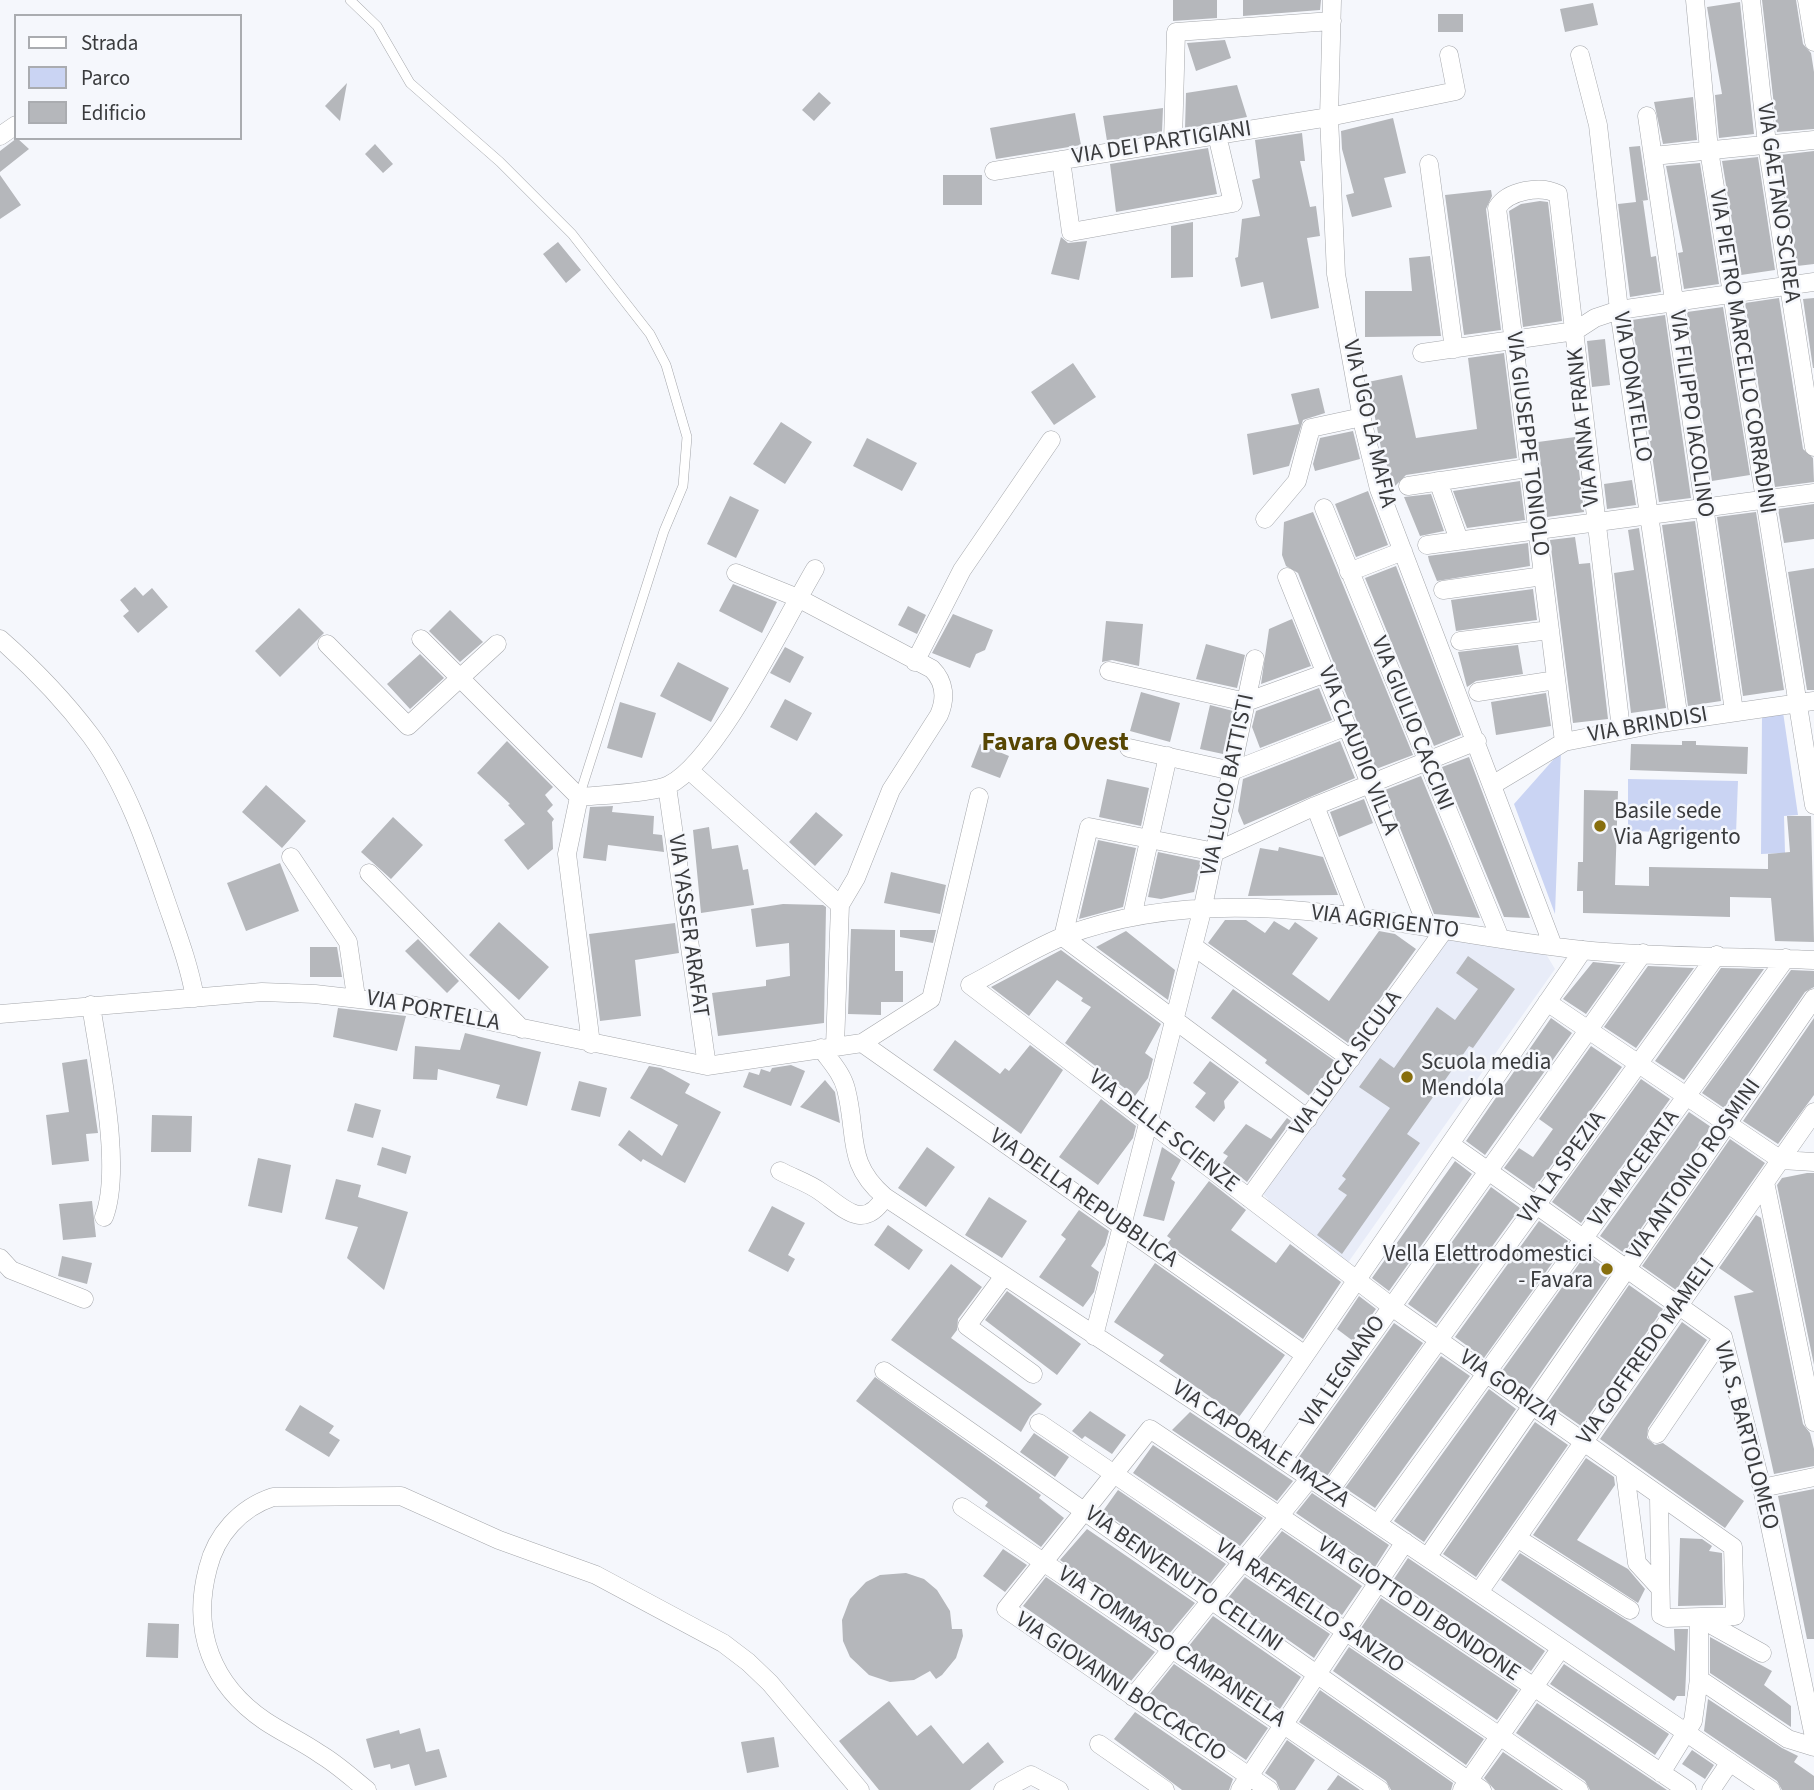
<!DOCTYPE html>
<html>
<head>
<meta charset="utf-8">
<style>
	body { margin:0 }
	#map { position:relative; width:1814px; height:1790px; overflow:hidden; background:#f5f7fc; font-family:"Source Sans 3",sans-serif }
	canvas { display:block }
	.legend { position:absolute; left:14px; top:14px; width:228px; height:126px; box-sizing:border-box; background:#f5f7fc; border:2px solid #aaacb0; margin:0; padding:9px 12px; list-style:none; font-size:21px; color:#3a3b3d }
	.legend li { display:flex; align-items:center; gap:14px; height:35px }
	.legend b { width:35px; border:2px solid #aaacb0 }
</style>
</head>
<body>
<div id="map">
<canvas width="1814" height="1790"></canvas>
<ul class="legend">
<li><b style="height:9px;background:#fff"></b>Strada</li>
<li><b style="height:19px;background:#cad4f3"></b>Parco</li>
<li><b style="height:19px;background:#b5b7bb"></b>Edificio</li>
</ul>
</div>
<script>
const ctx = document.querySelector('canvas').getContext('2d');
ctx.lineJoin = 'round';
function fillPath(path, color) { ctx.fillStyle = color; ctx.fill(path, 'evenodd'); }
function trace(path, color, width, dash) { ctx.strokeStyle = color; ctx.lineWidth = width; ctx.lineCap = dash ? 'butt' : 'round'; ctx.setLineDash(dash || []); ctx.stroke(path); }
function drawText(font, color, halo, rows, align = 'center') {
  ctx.font = font + ' "Source Sans 3",sans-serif'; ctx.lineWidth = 5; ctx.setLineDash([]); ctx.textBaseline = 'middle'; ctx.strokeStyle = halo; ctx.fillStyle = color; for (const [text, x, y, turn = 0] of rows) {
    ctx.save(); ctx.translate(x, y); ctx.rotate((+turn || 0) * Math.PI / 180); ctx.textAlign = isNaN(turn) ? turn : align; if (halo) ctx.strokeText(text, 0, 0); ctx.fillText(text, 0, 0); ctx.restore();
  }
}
fillPath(new Path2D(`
	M1450 935 1546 954 1555 969 1347 1264 1268 1207V1199L1263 1194Z`), '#e8ecf8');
fillPath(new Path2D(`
	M1783 712 1798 815 1784 816 1785 853 1761 854 1762 714Z
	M1561 751 1555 914 1514 804Z
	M1628 779 1738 781 1736 834 1628 831Z`), '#cad4f3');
fillPath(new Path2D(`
	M1173 0H1217V18L1173 21Z
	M1243 0H1321L1320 10 1243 16Z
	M1762 0H1796L1803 44 1811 53 1814 72V129L1777 132Z
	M1740 2 1754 134 1719 138 1715 95 1722 94 1707 7Z
	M1593 3 1598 25 1565 32 1560 9Z
	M1438 14H1463V32H1438Z
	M1225 40 1231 58 1196 71 1187 43Z
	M347 83 340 121 325 106Z
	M1237 85 1247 117 1185 129 1186 93Z
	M819 92 831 103 814 121 802 110Z
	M1693 97 1697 140 1663 144 1654 102Z
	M1163 108 1162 132 1107 141 1103 116Z
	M1075 113 1081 145 996 159 990 128Z
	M1393 118 1406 173 1384 178 1392 207 1352 217 1346 195 1354 193 1342 149 1341 131Z
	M1302 133 1305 161H1300L1310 207 1316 206 1320 236 1307 238 1319 308 1271 319 1263 282 1241 287 1235 258 1238 257 1242 219 1260 216 1252 180 1260 178 1255 140Z
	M17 138 29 149 0 172V151Z
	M375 144 393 164 383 173 365 154Z
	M1640 146 1648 200 1641 201H1643L1651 257 1656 256 1661 292 1630 297 1618 204 1636 202 1629 147Z
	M1208 148 1217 194 1116 212 1110 164Z
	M1814 151V264L1797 266 1780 155Z
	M1758 157 1775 270 1741 275 1722 161Z
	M1700 163 1719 284 1684 289 1678 253 1683 252 1666 166Z
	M0 175 21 205 0 219Z
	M943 175H982V205H943Z
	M1491 190 1492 196 1486 209 1501 330 1464 335 1445 195Z
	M1540 201 1548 202 1562 321 1523 327 1509 211 1521 204Z
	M1193 222V277L1171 278V226Z
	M1061 237 1068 243 1087 241 1079 280 1051 274Z
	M558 242 581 270 566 283 543 254Z
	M1430 256 1441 336 1365 337V291H1412L1409 258Z
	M1779 298 1803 449 1813 458 1814 482 1775 487 1745 303Z
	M1814 298V368H1813L1803 299Z
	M1723 307 1750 475 1712 481 1687 312Z
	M1665 315 1691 498 1659 502 1632 320Z
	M1605 339 1610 385 1592 387 1587 341Z
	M1504 353 1517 458 1406 475 1395 486 1382 453 1368 382 1402 375 1416 438 1477 429 1468 358Z
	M1073 363 1096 397 1054 425 1031 392Z
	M1319 388 1325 413 1303 420 1289 466 1253 475 1247 434 1299 424 1291 394Z
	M781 422 812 442 785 484 753 464Z
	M1353 431 1360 459 1315 471 1313 464 1320 438Z
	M1575 437 1584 512 1547 517 1538 442Z
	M867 438 917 463 902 491 853 466Z
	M1632 480 1636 505 1607 509 1604 484Z
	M1520 481 1525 520 1467 528 1453 491Z
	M1368 491 1388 545 1356 557 1335 504Z
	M1431 494 1444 531 1420 536 1404 497Z
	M730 496 759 510 736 558 707 544Z
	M1814 504V539L1784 543 1778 509Z
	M1313 512 1413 755 1376 769 1298 573 1286 566 1282 555 1284 522Z
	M1756 512 1784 690 1743 696 1717 517Z
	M1695 521 1721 701 1688 706 1662 525Z
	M1639 528 1666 708 1631 713 1614 573 1634 570 1628 530Z
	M1575 537 1579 564 1590 563 1608 719 1573 723 1550 540Z
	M1528 543 1530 566 1437 581 1429 561 1428 556Z
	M1396 566 1461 735 1434 746 1365 578Z
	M1814 568V690H1807L1788 572Z
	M733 584 777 602 762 633 719 611Z
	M135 587 143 596 152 588 168 607 138 633 123 616 129 611 120 600Z
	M1533 589 1537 620 1456 631 1451 600Z
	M908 606 926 615 917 634 898 625Z
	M299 608 324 633 280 677 255 651Z
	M450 610 483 642 460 662 429 631Z
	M953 614 993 630 985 650 976 654 970 668 932 653Z
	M1292 619 1311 666 1261 684 1269 629Z
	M1106 621 1143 624 1139 666 1112 660 1102 662Z
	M1206 644 1245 655 1237 688 1196 679Z
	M1518 645 1523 674 1476 681 1467 687 1458 652Z
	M785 647 804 657 790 683 770 673Z
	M420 654 444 678 410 709 387 684Z
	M678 662 729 688 711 722 660 696Z
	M1319 688 1332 720 1260 748 1252 727 1256 711Z
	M1141 692 1180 703 1170 742 1130 731Z
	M1546 693 1551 726 1496 735 1491 702Z
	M785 699 812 713 797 741 770 727Z
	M620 702 656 713 642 758 607 748Z
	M1210 705 1233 711 1223 754 1200 749Z
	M507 741 553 787 545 795 553 805 547 811 554 819 552 822 553 849 528 870 504 840 525 824 508 805 510 804 477 773Z
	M1340 741 1355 778 1244 825 1238 811 1243 779Z
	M1682 741H1696V745L1748 747 1747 774 1630 770 1631 744 1682 745Z
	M980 744 1009 756 1000 778 971 767Z
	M1469 757 1530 918 1504 917 1442 767Z
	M1421 776 1480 918 1434 914 1385 790Z
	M1107 779 1149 788 1141 826 1099 817Z
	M266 785 306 821 282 848 242 812Z
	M1584 790 1618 791 1615 885 1649 886V867L1768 869V854L1790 852 1787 816H1811L1814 942 1775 941 1771 898 1730 897V917L1583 913V891H1577L1578 862H1583Z
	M1364 799 1373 823 1339 837 1330 812Z
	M613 806 612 812 654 816 653 834 662 835 664 852 608 845 606 861 583 858 590 807Z
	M816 812 843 835 815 866 789 842Z
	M393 817 423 845 391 879 361 852Z
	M709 827 712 849 738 845 743 870 748 869 754 905 701 913 693 830Z
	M1098 840 1136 848 1123 907 1079 919Z
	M1279 847 1323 857 1338 895 1248 896 1260 848 1278 851Z
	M1158 852 1201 861 1194 892 1161 899 1148 897Z
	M280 863 299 911 246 931 227 883Z
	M891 872 946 885 940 914 884 903Z
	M783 904 823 905 826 907 824 1023 718 1036 712 993 766 986V980L790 976 789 943 756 947 751 909Z
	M1225 920H1246L1265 933 1274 921 1289 930 1295 922 1318 938 1292 974 1329 1001 1379 931 1395 934 1416 949 1348 1043 1208 943Z
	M499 922 549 967 519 1000 469 955Z
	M675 923 679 953 635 960 641 1016 600 1021 589 934Z
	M851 929 895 930V971H903V1002H881V1015L848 1014Z
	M900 930H936L933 943 900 937Z
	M1126 931 1175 970 1168 1000 1096 947Z
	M418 939 459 981 447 993 405 951Z
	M310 947H337L342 977H310Z
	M1061 950 1161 1024 1145 1053 1153 1059 1148 1078 1135 1096 1065 1043 1091 1007 1081 1001 1083 998 1057 980 1029 1016 991 987Z
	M1468 956 1515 989 1473 1048 1469 1046 1407 1134 1420 1143 1342 1254 1317 1235 1347 1195 1338 1189 1346 1179 1342 1176 1390 1108 1359 1087 1380 1058 1394 1068 1437 1007 1455 1020 1478 989 1456 973Z
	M1593 962 1621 965 1586 1014 1563 999Z
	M1648 966 1694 968 1636 1048 1604 1027Z
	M1721 968 1764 969 1684 1080 1655 1061Z
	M1791 970 1814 971V987L1805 992 1724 1108 1702 1093Z
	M1233 989 1335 1061 1309 1096 1265 1063 1267 1060 1211 1018Z
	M338 1008 406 1016 397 1051 333 1037Z
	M1551 1018 1572 1033 1485 1155 1466 1141Z
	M1814 1018V1095L1778 1144 1743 1121Z
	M465 1033 541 1052 527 1106 496 1098 500 1085 438 1069 437 1080 413 1079 415 1046 460 1050Z
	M955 1040 1000 1074 1005 1068 1009 1071 1030 1045 1063 1070 1021 1134 933 1070Z
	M1591 1046 1622 1067 1534 1189 1504 1168 1519 1148 1533 1157 1553 1129 1539 1119Z
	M87 1059 98 1133 86 1134 89 1161 52 1165 46 1115 69 1112 62 1063Z
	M1210 1061 1239 1082 1224 1101 1225 1108 1214 1122 1195 1107 1206 1093 1193 1083Z
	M791 1065 805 1071 791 1106 743 1087 749 1072 759 1075 761 1069 770 1072 772 1068Z
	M649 1066 661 1068 690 1084 685 1093 721 1112 685 1183 643 1159 641 1162 618 1145 629 1130 662 1156 678 1125 630 1098Z
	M1641 1079 1670 1099 1581 1223 1552 1202Z
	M825 1080 835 1092 840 1123 800 1107Z
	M579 1081 607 1088 600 1117 571 1110Z
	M1101 1099 1136 1126 1133 1138 1098 1185 1059 1157Z
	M355 1103 381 1110 373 1138 347 1131Z
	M1689 1112 1711 1127 1624 1253 1600 1236Z
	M152 1115 192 1116 191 1152H151Z
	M1287 1118 1291 1121 1247 1182 1223 1163 1228 1156 1223 1153 1246 1124 1271 1139Z
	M1730 1139 1765 1163 1676 1290 1642 1266Z
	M382 1147 411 1156 406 1174 377 1165Z
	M927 1147 955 1167 926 1207 898 1188Z
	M1162 1147 1181 1160 1171 1179 1175 1182 1164 1221 1143 1216Z
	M258 1158 291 1165 282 1213 248 1206Z
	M1455 1161 1472 1174 1389 1291 1372 1278Z
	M1807 1173H1814V1365L1777 1185 1782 1178Z
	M336 1179 361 1185 358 1197 408 1212 384 1290 347 1258 358 1227 325 1219Z
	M1209 1181 1246 1210 1231 1230 1276 1263 1290 1244 1341 1282 1303 1339 1167 1244 1171 1239 1167 1236Z
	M1491 1187 1520 1208 1436 1324 1408 1304Z
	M989 1197 1027 1221 1002 1258 965 1235Z
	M92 1201 96 1237 63 1240 59 1204Z
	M772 1206 805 1223 788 1255 795 1259 788 1272 748 1251Z
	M1079 1210 1109 1231 1105 1245 1091 1266 1099 1272 1094 1292 1083 1307 1039 1277 1066 1239 1061 1235Z
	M1756 1215 1761 1218 1803 1424 1810 1433 1814 1449V1466L1774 1474 1734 1296 1754 1292 1719 1268Z
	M1539 1221 1568 1241 1484 1358 1455 1337Z
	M888 1225 923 1250 909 1270 874 1245Z
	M1586 1254 1611 1272 1529 1390 1502 1371Z
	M62 1256 92 1263 87 1284 58 1276Z
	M1155 1263 1285 1355 1239 1417 1159 1361 1164 1355 1114 1322Z
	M951 1264 982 1287 958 1319 957 1330 951 1338 1042 1404 1030 1416 1021 1432 891 1340Z
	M1629 1285 1663 1309 1581 1426 1548 1403Z
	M1007 1291 1081 1344 1057 1375 985 1320Z
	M1359 1296 1376 1309 1353 1341 1337 1329Z
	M1682 1322 1707 1340 1648 1428 1647 1438 1655 1445 1663 1443 1744 1501 1725 1528 1600 1439Z
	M1394 1323 1423 1343 1327 1476 1299 1457Z
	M1441 1356 1470 1376 1375 1508 1345 1488Z
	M875 1377 1041 1495 1039 1498 1064 1518 1041 1547 985 1506 988 1502 856 1401Z
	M1489 1389 1516 1409 1424 1542 1394 1521Z
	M300 1405 334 1426 329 1433 340 1440 329 1457 285 1430Z
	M1090 1411 1126 1435 1112 1454 1085 1436 1082 1439 1072 1431Z
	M1190 1412 1293 1481 1277 1501 1172 1430Z
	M1535 1422 1568 1445 1476 1577 1443 1554Z
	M1034 1433 1069 1457 1055 1477 1020 1452Z
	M1153 1445 1263 1518 1240 1546 1133 1473Z
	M1586 1458 1614 1477 1615 1485 1577 1540 1628 1569 1645 1589 1638 1603 1533 1535Z
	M1814 1489V1639H1807L1778 1496Z
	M1118 1490 1226 1564 1209 1585 1103 1511Z
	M1312 1493 1389 1545 1375 1567 1296 1513Z
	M1087 1529 1195 1603 1169 1634 1060 1560Z
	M1282 1531 1362 1586 1342 1615 1259 1559Z
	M1680 1538 1702 1539 1712 1546 1709 1551 1722 1553 1723 1605 1678 1606Z
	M1003 1549 1027 1565 1005 1592 983 1576Z
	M1520 1553 1675 1651 1674 1629H1688L1685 1696H1677L1674 1701 1501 1580Z
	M1408 1558 1545 1651 1531 1671 1394 1579Z
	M906 1573 924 1579 937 1590 950 1611 952 1629H962L963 1636 956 1658 942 1675 936 1679 930 1671 914 1680 890 1682 869 1675 850 1657 843 1641 842 1620 850 1599 866 1582 880 1575Z
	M1046 1577 1155 1652 1131 1681 1023 1606Z
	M1245 1577 1330 1634 1314 1658 1228 1598Z
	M1381 1598 1518 1690 1497 1720 1361 1628Z
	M1213 1616 1301 1677 1280 1709 1188 1647Z
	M148 1623 179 1624 178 1658 146 1657Z
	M1710 1637 1772 1671 1764 1685 1791 1706V1727L1710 1673Z
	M1349 1647 1484 1739 1466 1765 1333 1671Z
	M1174 1664 1268 1728 1246 1760 1150 1694Z
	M1564 1664 1669 1734 1655 1755 1550 1684Z
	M1320 1690 1453 1783 1451 1790H1391L1386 1781 1299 1722Z
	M1708 1699 1782 1748 1798 1756 1794 1762 1814 1776V1790H1782L1777 1781 1704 1731Z
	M889 1701 917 1736 931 1725 963 1764 988 1742 1004 1762 970 1790H879L839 1741Z
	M1537 1703 1655 1782 1667 1790H1590L1585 1781 1516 1733Z
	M1135 1712 1233 1779 1229 1790H1182L1114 1739Z
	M420 1728 426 1752 439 1749 447 1777 415 1786 409 1764 391 1769 390 1764 374 1768 366 1739 399 1730 400 1734Z
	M774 1737 779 1767 747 1773 741 1742Z
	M1287 1740 1315 1760 1295 1790H1280L1276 1781 1265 1773Z
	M1692 1750 1714 1765 1705 1779 1682 1764Z
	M1503 1752 1559 1790H1495L1484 1778Z
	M1338 1775 1360 1790H1327Z`), '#b5b7bb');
const lane = new Path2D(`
	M350 0 377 26 410 83 500 162 572 234 650 334 666 365 687 437 683 486 664 531 579 797`);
const street = new Path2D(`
	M1332 0 1329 117 1336 274 1363 424 1379 489 1553 946
	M1695 0 1709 150 1814 805
	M1751 0 1767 144 1814 447
	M1807 0 1814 42
	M1580 55 1598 125 1619 310 1679 720
	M1647 116 1734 711
	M0 136 16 125
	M1173 141 1176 32 1332 21
	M1653 156 1814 140
	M1061 160 1071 232 1233 203 1217 135
	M1429 164 1454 349
	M994 171 1329 117 1456 91 1449 55
	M1422 353 1575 331 1595 318 1619 310 1814 282
	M1438 481 1459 540
	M1408 486 1527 468
	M1324 508 1500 938
	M1265 519 1297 481 1311 428 1362 417
	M1427 545 1814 493
	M1349 572 1403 551
	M736 573 798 598 932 669C945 682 946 699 939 715L891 790 856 878 840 905 835 1046
	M1287 577 1427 926
	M1443 590 1543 576
	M0 639C33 668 64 700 91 736 126 784 147 845 166 901 177 933 189 964 195 998
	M421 639 579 797 567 854 591 1044
	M1460 641 1550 630
	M327 644 408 726 497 644
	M915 662 962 570 1051 440
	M1109 671 1246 702 1326 673
	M1478 692 1556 680
	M1564 742 1497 208C1508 190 1541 185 1558 194L1621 729
	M1129 748 1232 771 1347 726
	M689 770 840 905
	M1494 784 1564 742 1661 723 1814 701
	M667 786 707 1066
	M579 797C599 795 654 793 669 785 718 760 784 621 815 569
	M1315 806 1358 916
	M291 857 348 942 356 997
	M369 873 522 1029
	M1132 917 1168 756
	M1193 946 1351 1059
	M1547 1002 1781 1160 1814 1162
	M91 1005C99 1059 123 1168 104 1217
	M0 1014 262 992 315 994 411 1005 707 1066 862 1043 931 999 979 797
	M862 1043 1305 1355
	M821 1048C830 1061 842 1073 846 1089 858 1135 845 1163 885 1197L1249 1437 1771 1790
	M1308 1119 1063 937 1089 827 1215 852 1315 806 1477 741
	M1450 1144 1723 1337 1762 1488 1814 1737
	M780 1171C793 1178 809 1183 821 1192 844 1208 863 1232 885 1197
	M1765 1182 1814 1422
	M1249 1198 1445 929
	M0 1258 11 1270 84 1299
	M1004 1276 967 1326 1033 1374
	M1094 1336 1202 911 1255 659
	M884 1371 1482 1790
	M1039 1423 1579 1790
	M1657 1434 1723 1337
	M1249 1437 1583 950
	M1290 1450 1643 953
	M1625 1472 1637 1563 1659 1587
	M1336 1482 1717 955
	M1762 1488 1814 1477
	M1659 1497 1661 1615 1667 1618 1735 1616 1733 1547 1396 1310 970 985C1001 969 1032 949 1064 936 1231 873 1412 932 1582 950 1658 958 1737 956 1814 960
	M962 1507 1380 1790
	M1384 1515 1786 958
	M1517 1538 1630 1610
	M1433 1549 1814 998
	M1479 1592 1814 1112
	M1699 1679 1788 1739 1814 1747
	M1133 1697 1310 1478
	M1099 1744 1165 1790
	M1661 1773 1693 1721 1699 1679V1618L1762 1653
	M367 1790C352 1778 337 1764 320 1754 303 1742 283 1733 265 1721 212 1685 191 1631 208 1568 216 1535 240 1508 273 1497L401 1496 499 1540 596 1575 723 1643 748 1662 770 1683 860 1790
	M1003 1790 1031 1775 1059 1790
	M1240 1790 1405 1542
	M1269 1790 1006 1609 1150 1429 1687 1790
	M1462 1790 1561 1648
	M1711 1790 1730 1762`);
trace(lane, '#a5a7ab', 10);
trace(street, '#a5a7ab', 19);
trace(lane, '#fff', 9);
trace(street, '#fff', 18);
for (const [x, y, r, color] of [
	[1600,826,7,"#876e0d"],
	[1407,1077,7,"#876e0d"],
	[1607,1269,7,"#876e0d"]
]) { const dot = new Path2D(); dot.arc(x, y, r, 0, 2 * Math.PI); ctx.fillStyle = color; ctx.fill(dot); trace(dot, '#f5f7fc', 2.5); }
drawText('23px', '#3a3b3d', '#f5f7fc', [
	["VIA DEI PARTIGIANI",1162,144,-9],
	["VIA GAETANO SCIREA",1777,203,82],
	["VIA PIETRO MARCELLO CORRADINI",1741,352,81],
	["VIA DONATELLO",1631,387,81],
	["VIA FILIPPO IACOLINO",1690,414,82],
	["VIA UGO LA MAFIA",1368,424,77],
	["VIA ANNA FRANK",1585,427,-96],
	["VIA GIUSEPPE TONIOLO",1526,444,83],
	["VIA GIULIO CACCINI",1411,724,68],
	["VIA BRINDISI",1648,726,-10],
	["VIA CLAUDIO VILLA",1357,751,68],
	["VIA LUCIO BATTISTI",1229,785,-78],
	["VIA AGRIGENTO",1385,923,7],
	["VIA YASSER ARAFAT",687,926,82],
	["VIA PORTELLA",433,1012,11],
	["VIA LUCCA SICULA",1347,1064,-54],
	["VIA DELLE SCIENZE",1163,1132,38],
	["VIA LA SPEZIA",1563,1168,-54],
	["VIA MACERATA",1635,1169,-54],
	["VIA ANTONIO ROSMINI",1695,1170,-55],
	["VIA DELLA REPUBBLICA",1083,1199,35],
	["VIA GOFFREDO MAMELI",1647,1352,-55],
	["VIA LEGNANO",1344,1372,-55],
	["VIA GORIZIA",1508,1389,35],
	["VIA S. BARTOLOMEO",1745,1436,75],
	["VIA CAPORALE MAZZA",1260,1445,34],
	["VIA BENVENUTO CELLINI",1183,1580,35],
	["VIA RAFFAELLO SANZIO",1309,1607,34],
	["VIA GIOTTO DI BONDONE",1418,1610,34],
	["VIA TOMMASO CAMPANELLA",1171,1648,34],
	["VIA GIOVANNI BOCCACCIO",1120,1688,34]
]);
drawText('23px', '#3a3b3d', '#f5f7fc', [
	["Basile sede",1614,813],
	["Via Agrigento",1614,839],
	["Scuola media",1421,1064],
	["Mendola",1421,1090],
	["Vella Elettrodomestici",1593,1256,"right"],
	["- Favara",1593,1282,"right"]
], 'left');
drawText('bold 26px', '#574603', '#f5f7fc', [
	["Favara Ovest",1055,744]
]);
</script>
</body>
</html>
